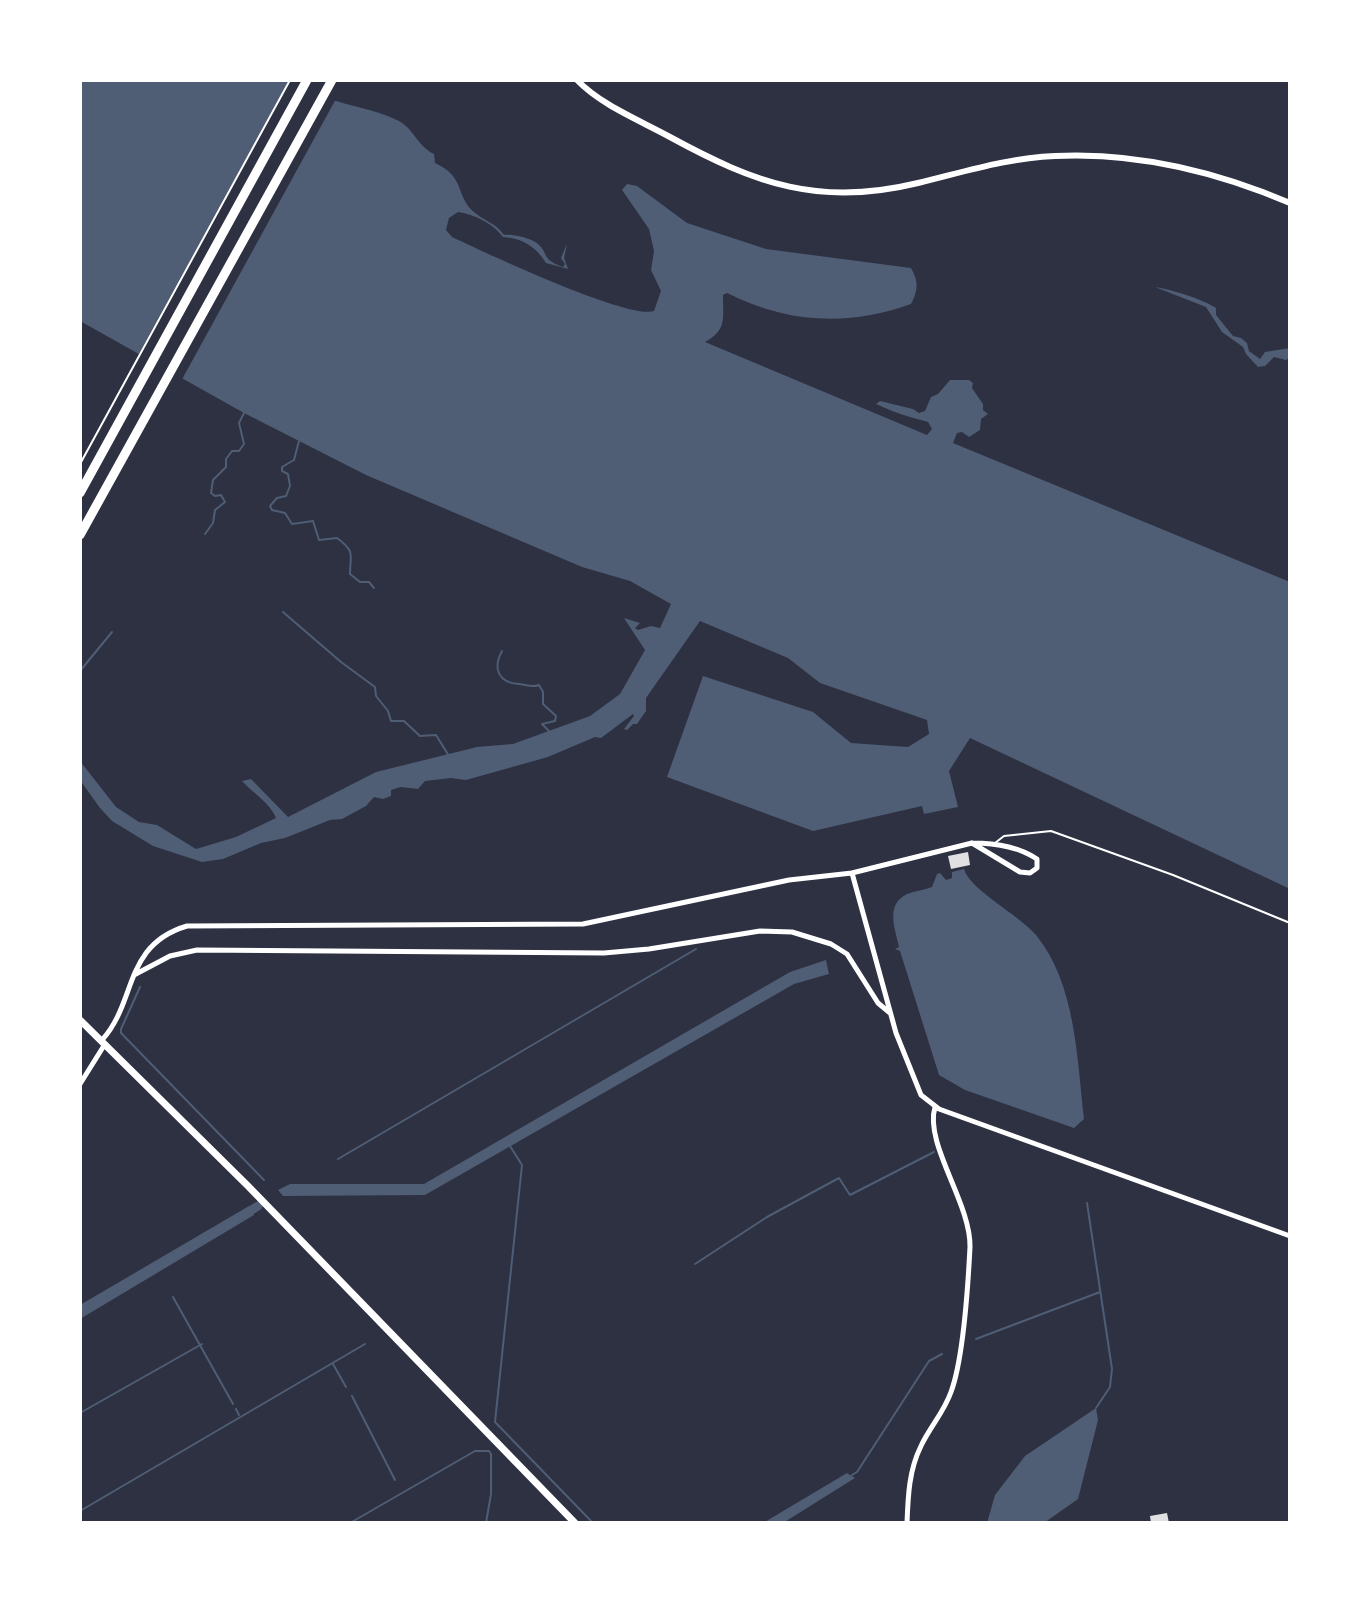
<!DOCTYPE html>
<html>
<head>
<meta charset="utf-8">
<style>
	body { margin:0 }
	#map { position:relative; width:1370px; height:1603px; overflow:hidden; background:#2d3142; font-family:"Zilla Slab",serif }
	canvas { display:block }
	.frame { position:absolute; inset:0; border:82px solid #fff; pointer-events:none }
</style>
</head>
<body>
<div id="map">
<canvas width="1370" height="1603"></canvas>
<div class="frame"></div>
</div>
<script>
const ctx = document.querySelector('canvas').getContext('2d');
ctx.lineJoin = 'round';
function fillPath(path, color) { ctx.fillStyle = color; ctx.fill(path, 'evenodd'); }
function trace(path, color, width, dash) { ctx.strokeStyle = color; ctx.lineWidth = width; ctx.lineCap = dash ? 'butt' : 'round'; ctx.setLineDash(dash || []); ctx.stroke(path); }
fillPath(new Path2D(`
	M80 80H296C324 105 364 104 397 120 413 127 418 147 434 154L435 163C466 177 455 196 474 212 484 221 496 223 504 235 513 234 531 238 538 244 550 255 540 258 563 267L565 264 561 258 567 244 564 258 568 269 546 263C536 247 523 238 503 237 492 223 476 215 458 212L449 218 446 230 452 237C484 252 628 320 654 311L661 291 651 270 654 251 649 229 622 190 627 184 637 186 687 223 766 249 911 268C919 282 918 291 911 304 847 327 787 323 727 293L723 295C723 319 727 330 705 342L927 435 932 429 928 422C909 417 893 412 876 404L880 401 913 409 919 413 925 411 931 397 938 394 950 380H969L973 383 972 388 983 404V410L988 414 981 419 980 430 969 437 962 432 957 433 953 443 1290 582V889L970 738 949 771 958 807 924 814 922 806 813 831 667 777 703 676 813 712 851 743 908 747 929 734 927 720 820 683 788 658 700 621 646 698V711L637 724H633L627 730 624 729 634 716 633 714 601 738 595 737 548 757 466 780 451 778 425 781 418 789 401 787 391 790V796L383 799 374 797 366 806 342 819 330 820 285 838 261 843 223 859 202 862 153 846 112 821 100 808 80 780V761L116 807 139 822 157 825 196 849 236 837 276 818C271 804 253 793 242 781L251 779 288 817 376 772 477 747 513 744 590 716 620 694 645 650 624 618 640 623 635 628 638 630 651 626 660 628 671 604 630 581 582 567 366 475 244 413 80 321Z
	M1155 287C1170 289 1205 300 1216 308V315L1233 336 1241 338 1247 343 1249 351 1260 359 1265 352 1290 348V358L1286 360 1274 357 1265 366 1258 367 1246 354 1243 347 1222 332 1206 307Z
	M964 869C970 890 1018 914 1036 935 1076 984 1077 1059 1084 1119L1074 1128 965 1090 939 1075 900 951 895 949 899 947C895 928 885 905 907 894 915 891 924 890 932 887L937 874 940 873 946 880 952 878V872Z
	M826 960 829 974 794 984 425 1195 283 1196 278 1190 290 1184H424L790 972Z
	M249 1206 254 1215 80 1319V1305Z
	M1096 1408 1098 1420 1078 1499 1044 1523H987L995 1495 1025 1456Z
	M847 1473 855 1478 783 1523H763Z`), '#4f5d75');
fillPath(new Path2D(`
	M289 80H302L310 87 337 97 180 383 136 359Z`), '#2d3142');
trace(new Path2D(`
	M299 441 294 460 282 467V471L288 474 290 486 286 496 277 498 270 506 272 510 285 513 292 524 313 521 319 540 337 538C356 552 350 555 350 574L360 582H369L374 588
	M205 534 213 523 215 510 225 502 221 495 215 496 211 493 213 480 226 467V459L232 451H239L244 444 239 423 244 413
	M283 612 341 662 375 687 376 696 388 711 391 721H404L420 736 436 735 449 756
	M502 651C492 669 499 683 519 684 528 685 531 688 539 685L543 692V704L556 716 555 721 542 724 549 731
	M80 671 112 632
	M140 987 121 1029V1033L264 1180
	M510 1146 522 1165 495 1422 593 1523
	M338 1159 696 949
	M1087 1203 1112 1369 1110 1387 1096 1408
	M695 1264 767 1217 839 1178 850 1195 934 1152
	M173 1297 233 1404
	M976 1339 1100 1292
	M333 1364 346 1387
	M352 1396 395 1480
	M236 1409 239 1415
	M80 1413 202 1344
	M852 1475 857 1472 929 1361 942 1354
	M80 1511 365 1344
	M350 1523 475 1451H489L491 1454V1494L486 1523`), '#4f5d75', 2);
trace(new Path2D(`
	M242 1216 258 1206`), '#4f5d75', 9);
fillPath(new Path2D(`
	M968 852 970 865 951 869 948 856Z
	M1167 1513 1169 1523H1151L1150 1516Z`), '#e0e0e3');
trace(new Path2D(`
	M80 464 290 80`), '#fff', 2);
trace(new Path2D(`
	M995 843 1004 836 1051 831 1173 875 1290 923`), '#fff', 2);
trace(new Path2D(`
	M852 873 896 1033 921 1095 939 1109 1290 1236
	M134 975 170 956 197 950 604 953 649 949 760 931 792 932 831 944 847 954 878 1003 890 1013
	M102 1040C137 1002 123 945 187 926L583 924 789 880 852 873 972 843C994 843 1019 847 1037 859V868L1030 873 1020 872 972 843
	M80 1084 105 1044
	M907 1523C908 1496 909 1470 921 1446 930 1427 944 1412 951 1392 964 1357 968 1286 970 1247 971 1203 924 1144 935 1107`), '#fff', 5);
trace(new Path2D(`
	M577 80C601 105 639 120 670 137 756 184 820 207 918 183 964 172 1007 158 1055 156 1137 152 1215 171 1290 203`), '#fff', 6);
trace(new Path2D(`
	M80 1020 248 1186 575 1523`), '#fff', 7);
trace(new Path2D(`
	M80 493 307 80
	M80 535 332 80`), '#fff', 9);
</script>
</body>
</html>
